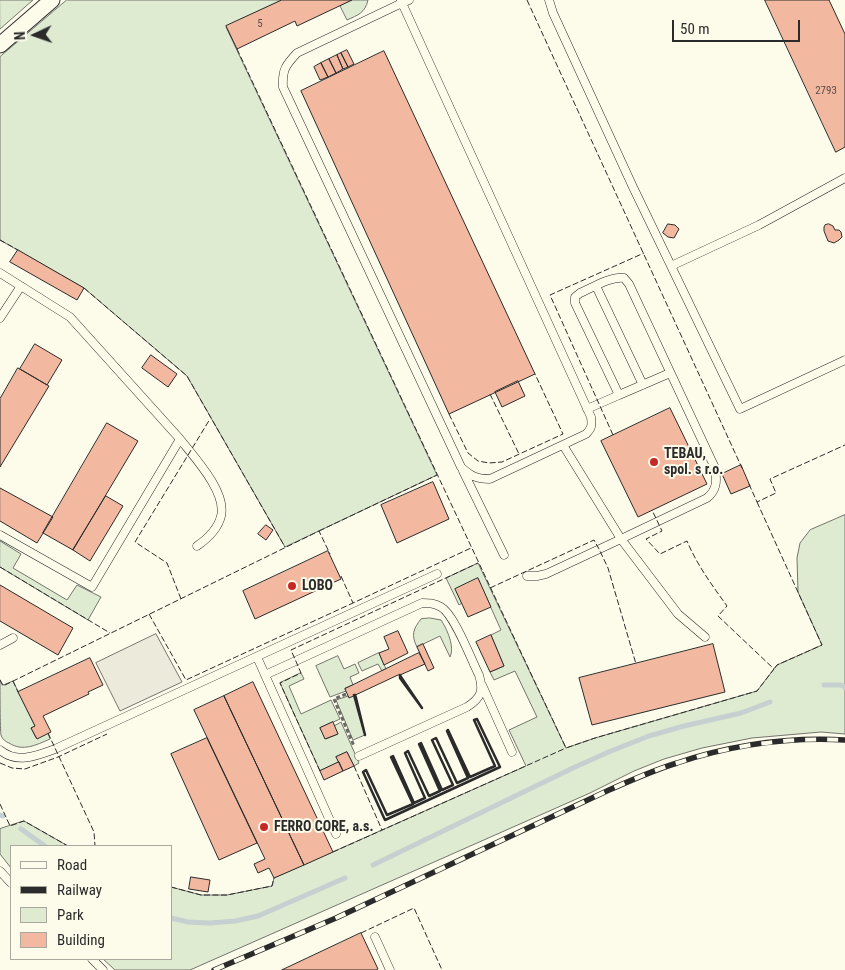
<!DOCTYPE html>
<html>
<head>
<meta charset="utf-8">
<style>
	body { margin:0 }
	#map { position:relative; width:845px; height:970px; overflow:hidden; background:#fdfbea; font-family:"Roboto Condensed",sans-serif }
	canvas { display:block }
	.legend { position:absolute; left:10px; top:845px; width:162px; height:115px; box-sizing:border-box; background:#fdfbea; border:1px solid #a9a89e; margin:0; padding:6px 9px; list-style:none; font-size:15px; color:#2b2b2b }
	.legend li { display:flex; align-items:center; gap:10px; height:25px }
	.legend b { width:25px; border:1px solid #a9a89e }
	.north { position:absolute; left:10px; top:10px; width:50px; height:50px; -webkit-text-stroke:4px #fdfbea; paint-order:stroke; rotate:267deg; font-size:14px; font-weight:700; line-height:20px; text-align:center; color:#2b2b2b }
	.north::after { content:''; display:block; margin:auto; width:18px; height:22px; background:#2b2b2b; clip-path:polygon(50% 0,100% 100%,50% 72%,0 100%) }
	.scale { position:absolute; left:672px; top:20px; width:128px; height:22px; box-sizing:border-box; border:2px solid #2b2b2b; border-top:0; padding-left:6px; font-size:15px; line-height:18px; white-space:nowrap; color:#2b2b2b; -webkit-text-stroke:4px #fdfbea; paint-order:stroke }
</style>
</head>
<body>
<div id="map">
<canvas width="845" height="970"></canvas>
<ul class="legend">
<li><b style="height:6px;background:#fdfbea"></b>Road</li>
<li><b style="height:6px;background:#2b2b2b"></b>Railway</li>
<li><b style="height:14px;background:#deebd1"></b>Park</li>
<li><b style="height:14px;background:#f2b8a0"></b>Building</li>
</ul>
<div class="north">N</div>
<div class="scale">50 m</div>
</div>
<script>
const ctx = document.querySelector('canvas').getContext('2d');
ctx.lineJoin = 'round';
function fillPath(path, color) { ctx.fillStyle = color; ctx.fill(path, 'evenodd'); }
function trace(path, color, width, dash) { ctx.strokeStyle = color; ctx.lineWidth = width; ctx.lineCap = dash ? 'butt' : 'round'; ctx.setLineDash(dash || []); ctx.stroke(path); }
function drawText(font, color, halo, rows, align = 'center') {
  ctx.font = font + ' "Roboto Condensed",sans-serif'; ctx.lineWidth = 4; ctx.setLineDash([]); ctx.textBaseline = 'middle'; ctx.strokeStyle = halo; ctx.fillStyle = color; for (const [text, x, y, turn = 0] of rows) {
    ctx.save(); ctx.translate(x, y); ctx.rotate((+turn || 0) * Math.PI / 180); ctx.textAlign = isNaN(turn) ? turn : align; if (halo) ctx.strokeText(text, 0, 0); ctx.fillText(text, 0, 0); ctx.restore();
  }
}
const green = new Path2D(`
	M0 0H33L0 29Z
	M67 0H282L226 27 437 475 285 547 187 376 84 288 0 240V57Z
	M352 0H368C365 13 358 15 347 20L340 6Z
	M845 515V734L821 732 752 738 702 748 664 759 634 771 590 793 190 970H115L103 959H171V887L201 895H227L272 886 274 878 526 766 509 730 537 717 515 671 494 680 490 672 504 666 491 635 501 630 478 579 462 603 459 605 446 578 478 563 566 748 595 738 757 691 777 665 822 645 798 592 797 558 800 543 810 530Z
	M0 541 21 554 13 568 67 600 77 585 101 597 88 620 0 567Z
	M430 618 441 620C447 629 455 647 450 657L440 636 417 647C411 635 413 629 421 619Z
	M379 653 386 669 382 671 378 664 362 671 358 663Z
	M338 656 344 669 355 664 359 673 350 677 353 685 345 688 346 691 330 697 316 666Z
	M301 673 304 679 289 686 301 714 331 700 340 719 320 728 326 739 338 734 334 726 341 722 359 763 354 766 347 752 336 757 339 762 320 771 280 683Z
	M0 680 3 685 13 681 35 726 31 728 36 738 48 733 50 739C36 745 23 752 9 743 6 742 2 739 1 735 0 730 0 689 0 680Z
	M354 695 365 735 353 740 336 700 348 696Z
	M24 821 68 846H11V868L0 854V829Z`);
fillPath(green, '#deebd1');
trace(green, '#74746e', 1);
const parking = new Path2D(`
	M156 634 182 682 120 711 96 663Z`);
fillPath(parking, '#eceadb');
trace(parking, '#74746e', 1);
trace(new Path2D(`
	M824 685H841L845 687
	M0 815 3 816
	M21 829 45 846
	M373 865 575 767 611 751 649 736 684 726 741 713 770 702
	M171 918 188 922 210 923 235 921 258 916 345 878`), '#c7d0d0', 5);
const building = new Path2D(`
	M282 0H352L297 26 295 21 237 49 226 26Z
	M765 0H829L845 34V147L836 152Z
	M347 50 354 64 348 67 341 53Z
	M384 51 535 374 449 414 301 91Z
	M341 53 348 67 343 69 337 55Z
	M337 55 343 69 336 73 329 59Z
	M329 59 336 73 328 77 321 63Z
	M321 63 328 77 320 80 314 67Z
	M668 224 675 225 679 229 674 238 668 237 663 233Z
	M829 224 833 226 835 230H839L841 232 842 237 839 240 834 243 828 241 824 231V227L825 225Z
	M18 250 84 288 77 300 10 262Z
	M35 344 62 360 47 385 20 369Z
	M151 355 177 374 168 387 142 368Z
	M18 368 49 386 0 467V399Z
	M518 381 525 396 502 407 495 392Z
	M670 408 707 484 638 517 601 441Z
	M107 423 138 441 73 550 43 533Z
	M741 465 750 486 731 494 722 474Z
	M433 482 449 519 397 543 381 505Z
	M0 488 53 517 37 543 0 521Z
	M106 496 123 506 90 561 73 550Z
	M266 525 273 530 266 540 258 534Z
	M328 551 341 579 255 619 243 591Z
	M478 578 491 607 468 617 455 589Z
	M0 585 73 628 58 655 0 621Z
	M398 631 408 653 384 665 379 653 389 649 384 637Z
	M491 635 504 666 490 672 476 642Z
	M423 644 434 668 428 671 417 647Z
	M713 644 725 692 592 725 579 678Z
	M419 653 425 664 400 675H398L349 698 345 689Z
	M90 658 103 685 88 692 89 694 43 716 51 732 37 739 31 728 35 726 18 692Z
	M253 682 333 852 304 865 224 696Z
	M224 696 304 865 274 878 269 868 258 873 254 864 265 859 194 710Z
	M333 722 338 734 325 739 320 728Z
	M207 738 257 843 219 860 171 754Z
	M347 752 354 766 343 771 336 757Z
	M339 762 343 771 324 780 320 771Z
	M191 877 210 880 208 892 189 889Z
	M361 933 378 969 376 970H282Z`);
fillPath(building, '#f2b8a0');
trace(building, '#2b2b2b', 1);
const lane = new Path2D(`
	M401 0 402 3 297 53C286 65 282 69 283 87L461 467C471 476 476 479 490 479L586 434C592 428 592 425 591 417L402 3 409 0
	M549 0 553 13 632 185 740 409 845 360
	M671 266 759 225 845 178
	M0 273 70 317 180 439 92 587 0 535
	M596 286 643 385
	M0 318 21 286
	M619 395 670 373
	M587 409 619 395 575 303V297L580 293C592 288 611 276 624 278L629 284 715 468C717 481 717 490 707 498L621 539 678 614 705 637
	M180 439C194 457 227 492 221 516 218 529 207 539 197 546
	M463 471 504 555
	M527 576H537L546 574 621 539 563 445
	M0 645 13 638
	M257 657 336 834
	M265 675 422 603C429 603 434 603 441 607 454 614 471 659 479 675 484 691 481 698 467 707L359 756
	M482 685 512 752
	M0 750C17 764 36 756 55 749L437 574
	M0 871 11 883
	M375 937 390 970
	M92 959 103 970`);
const street = new Path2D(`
	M0 45 52 0`);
trace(lane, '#2b2b2b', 9);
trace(street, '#2b2b2b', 17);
trace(new Path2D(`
	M346 694 334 699 354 746`), '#6a6964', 3, [4, 2.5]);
trace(lane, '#fdfbea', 8);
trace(street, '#fdfbea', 15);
const rail = new Path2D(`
	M214 970 336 918 609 790C632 780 654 770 677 763 731 745 789 737 845 740`);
trace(rail, '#2b2b2b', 5.5);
trace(rail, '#fdfbea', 4, [11]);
trace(new Path2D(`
	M527 0 742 468
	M237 49 566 748 595 738 757 691 774 669 718 616 727 606C712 585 697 565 687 541L660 554 646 539 662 531 652 510
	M0 240 18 250
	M84 288 187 376 285 547
	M490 394 519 454
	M449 414 468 453 478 461 489 463 502 462 563 434 535 374
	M613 435 550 295 644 253
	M749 484 757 502 776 493 770 479 845 445
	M757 502 822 645 777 665 774 669
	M319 531 437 475
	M0 567 110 633
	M341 576 353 603 471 548
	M490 588 594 540 599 549 608 568 636 664
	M181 599 167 563 135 542 210 419
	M149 614 186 680 353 603
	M0 680 3 686 319 531 330 554
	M13 681 18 692
	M48 733 94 832 95 846
	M0 763 12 768 25 769 58 757 107 734
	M354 766 382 830
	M320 771 280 683 301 673 291 650 478 563
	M0 804 10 826 24 821 68 846
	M333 852 566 748
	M171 887 201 895H227L272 886 274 878
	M361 933 414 908 442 970`), '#2b2b2b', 1, [6, 2.5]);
trace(new Path2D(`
	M400 675 401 677 422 708 400 678Z
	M354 695H355L356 698 365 735Z
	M477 719 500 767 385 820 363 772 366 770 387 815 413 804 391 757 393 756 414 803 425 798 405 753 408 751 429 796 440 791 419 744 421 743 442 790 453 785 432 740 436 738 457 783 468 778 447 731 448 730 470 777 495 766 474 720Z`), '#2b2b2b', 2.5);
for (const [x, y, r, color] of [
	[654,462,5,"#c62828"],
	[292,586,5,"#c62828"],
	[264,827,5,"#c62828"]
]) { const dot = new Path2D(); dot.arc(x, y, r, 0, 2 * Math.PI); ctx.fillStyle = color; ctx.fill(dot); trace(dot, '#fdfbea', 2); }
drawText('11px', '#5d4e48', null, [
	["5",260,24],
	["2793",826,91]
]);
drawText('bold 14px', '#2b2b2b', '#fdfbea', [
	["TEBAU,",664,454],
	["spol. s r.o.",664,470],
	["LOBO",302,586],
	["FERRO CORE, a.s.",274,827]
], 'left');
</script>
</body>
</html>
